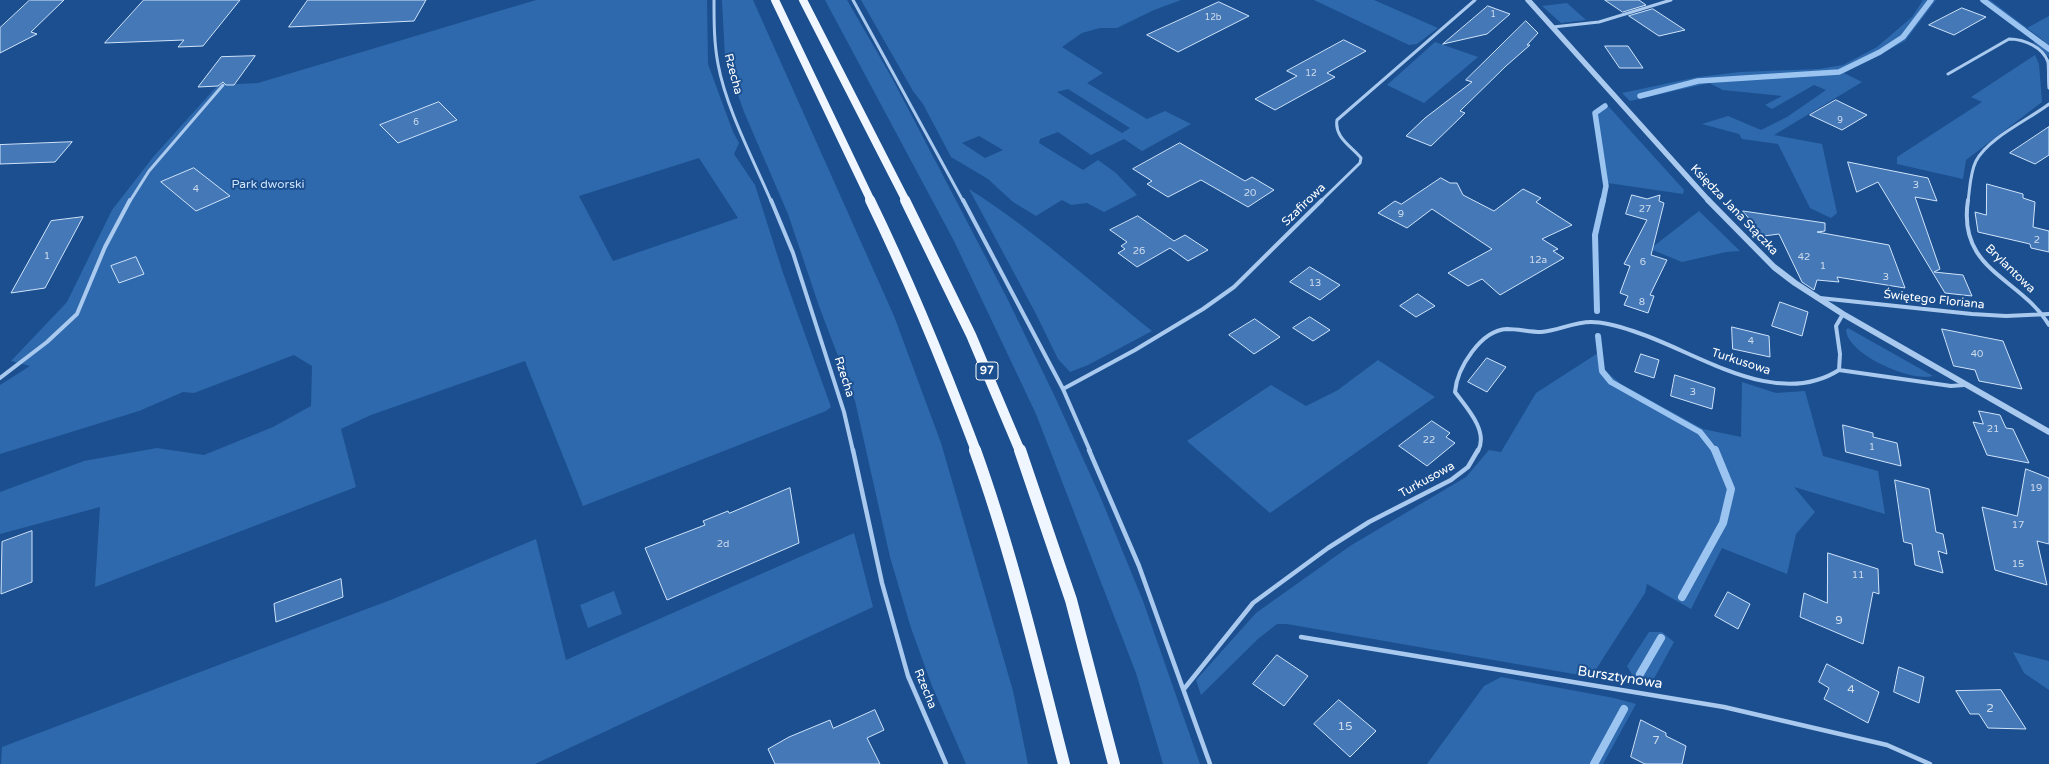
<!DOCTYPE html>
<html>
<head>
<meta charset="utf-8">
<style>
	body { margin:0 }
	canvas { display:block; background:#1b4f8f }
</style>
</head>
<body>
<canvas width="2049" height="764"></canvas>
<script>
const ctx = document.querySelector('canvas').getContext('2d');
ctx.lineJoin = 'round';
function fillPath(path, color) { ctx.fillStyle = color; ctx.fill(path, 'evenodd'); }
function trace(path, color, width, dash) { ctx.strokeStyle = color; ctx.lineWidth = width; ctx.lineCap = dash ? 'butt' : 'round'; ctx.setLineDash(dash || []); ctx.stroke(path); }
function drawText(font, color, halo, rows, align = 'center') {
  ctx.font = font + ' "Varela Round",sans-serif'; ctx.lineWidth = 4; ctx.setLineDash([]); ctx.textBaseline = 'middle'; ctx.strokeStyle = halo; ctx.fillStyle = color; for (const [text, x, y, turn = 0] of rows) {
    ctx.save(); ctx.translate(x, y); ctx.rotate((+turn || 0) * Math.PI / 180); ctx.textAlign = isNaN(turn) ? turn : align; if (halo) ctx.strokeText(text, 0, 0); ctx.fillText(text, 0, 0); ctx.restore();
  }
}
fillPath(new Path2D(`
	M536 0H707L708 64 733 132 739 143 734 154 755 185 783 273 831 407 826 411 583 506 525 361 371 415 341 429 356 487 95 587 100 507 0 534V492L84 461 157 448 204 455 273 427 311 406 312 366 294 355 194 393 183 392 139 411 0 454V385L30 366 11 361 67 302 112 210 154 156 218 85 258 83ZM699 158 738 218 613 261 579 196Z
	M722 0H753L894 316 941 443 1013 691 1028 764H966L932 686 911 628 890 557 855 401 819 306 788 214 744 112 725 58Z
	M825 0H847L892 78 1007 298 1055 397 1100 496 1143 601 1200 764H1163L1136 673 1036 414 954 241Z
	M861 0H1181L1154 10 1117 28H1100L1082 33 1062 47 1103 73 1087 83 1147 119 1165 111 1191 124 1142 151 1124 139 1091 155 1058 132 1040 139 1039 143 1083 170 1098 160 1116 173 1137 195 1104 212 1087 203 1071 205 1062 200 1036 216 1013 202 988 179 951 157 923 104 913 91ZM1068 89 1130 128 1122 133 1057 92ZM979 136 1003 150 985 158 962 143Z
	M1314 0H1374L1438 28 1417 44 1409 45Z
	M1923 0H1936L1905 41 1844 73 1862 82 1774 135 1822 144 1837 213 1831 218 1810 208 1778 144 1742 139 1739 134 1702 124 1728 116 1761 130 1787 117 1826 90 1814 85 1772 109 1765 105 1782 96 1723 90 1709 83 1630 101 1622 93 1698 77 1740 72 1819 69 1843 65 1877 47 1912 17Z
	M1979 0H1990L2027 28 2049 16V57L2033 42 2044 41 2027 28 2018 30Z
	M1567 3 1586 20 1561 23 1542 6Z
	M1435 42 1478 57 1424 103 1387 85Z
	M2035 55 2039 64 2042 102 1966 160 1963 179 1897 164V157L1982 102 1971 97Z
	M1609 107 1684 190 1683 194 1608 183 1597 114Z
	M969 189C1034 230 1092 283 1152 331L1088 365 1070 372 1058 359 1036 314Z
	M1699 211 1740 251 1726 252 1682 262 1650 249Z
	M1848 328 1933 376C1911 382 1848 355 1846 330Z
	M1598 353 1602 368 1621 384 1703 429 1741 437 1742 382 1776 393 1805 391 1823 456 1878 471 1885 514 1794 487 1815 512 1796 534 1787 574 1722 548 1691 609 1647 584 1645 593 1591 677 1287 624H1277L1259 638 1201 695 1196 680 1256 613 1350 546 1466 477 1489 450 1501 452 1536 393Z
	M1378 360 1435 397 1270 513 1187 441 1271 385 1306 406 1338 390Z
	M854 533 873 607 535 764H1L2 747 393 599 536 539 566 660Z
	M614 591 622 614 588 628 580 605Z
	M1649 632H1662L1674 642 1651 684 1633 676 1627 666Z
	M2013 652 2049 661V690L2024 673Z
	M1501 677 1614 698 1636 704 1603 764H1427L1484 686Z`), '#2e69ad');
trace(new Path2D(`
	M1983 0 2049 49
	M1640 96 1698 81 1839 72 1880 52 1903 37 1931 0
	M1603 201 1606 186 1595 113 1605 106`), '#9cc4f0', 5.5);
trace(new Path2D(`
	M1597 311 1595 235 1603 200
	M1598 336 1602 371 1611 382 1700 432 1715 451`), '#9cc4f0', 6);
trace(new Path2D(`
	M1682 597 1723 523 1731 489 1715 450
	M1640 674 1661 638
	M1594 764 1624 709`), '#9cc4f0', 8);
const building = new Path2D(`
	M30 0H64L31 32 37 34 0 53V28Z
	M144 0H240L203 46 178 47 184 40 105 43Z
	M308 0H426L414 21 289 27Z
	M1605 0H1639L1646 5 1623 12Z
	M1219 2 1249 16 1178 52 1147 35Z
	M1488 6 1510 14 1487 34 1443 44Z
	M1962 8 1986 17 1954 35 1929 25Z
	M1653 9 1685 30 1659 36 1629 16Z
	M1526 21 1538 33 1527 45H1530L1506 66 1460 111 1465 113 1431 146 1406 136 1425 118 1472 82 1466 80Z
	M1344 40 1366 51 1327 73 1335 77 1275 110 1255 99 1297 76 1287 71Z
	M1605 46H1628L1643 68H1620Z
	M255 56 234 85H226L223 82 218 86 198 87 221 57Z
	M1836 100 1867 115 1842 130 1810 115Z
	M439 102 457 120 398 143 380 125Z
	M2049 127V155L2035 164 2010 153Z
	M72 142 55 162 0 164V145Z
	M1180 143 1245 181 1252 177 1274 190 1248 207 1201 180 1168 197 1147 184 1152 181 1133 169Z
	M1848 162 1928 178 1937 201 1915 197 1940 269 1934 272 1963 275 1972 296 1945 293 1878 182 1857 192Z
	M194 168 230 196 196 211 161 182Z
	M1441 178 1450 183H1457L1463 195 1494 211 1523 189 1541 198 1536 202 1572 225 1542 239 1558 249 1553 251 1564 258 1500 295 1482 279 1468 286 1448 273 1492 249 1432 209 1407 228 1378 213 1395 201 1401 204Z
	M1987 184 2023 194V198L2035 202 2033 227 2049 231V252L2031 248 2030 244 1978 232 1975 212 1986 215Z
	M1632 195 1647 199 1660 195 1659 201 1664 203 1651 255 1667 260 1650 295 1654 296 1648 313 1624 305 1628 296 1620 293 1630 266 1624 264 1647 220 1626 214Z
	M1743 211 1825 223V231L1817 232 1889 245 1905 288 1837 277 1839 282 1817 280 1814 290 1802 282 1779 234 1764 236Z
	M1138 216 1174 241 1185 235 1208 250 1188 261 1170 248 1137 267 1118 253 1125 249 1121 246 1127 242 1110 230Z
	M83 217 45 288 11 293 51 221Z
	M136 257 144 274 119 283 111 266Z
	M1310 267 1340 285 1320 300 1290 282Z
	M1418 294 1435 306 1416 317 1400 306Z
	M1780 302 1808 312 1802 336 1772 326Z
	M1310 317 1330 330 1313 341 1293 328Z
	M1255 319 1280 337 1254 354 1229 335Z
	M1732 327 1769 336 1770 357 1733 349Z
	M1942 329 2003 341 2022 389 1979 381 1975 370 1954 366Z
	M1641 354 1659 360 1654 378 1635 372Z
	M1487 358 1506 367 1487 392 1468 382Z
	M1675 375 1715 388 1712 409 1671 396Z
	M1979 411 2000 415 2006 428 2013 429 2029 463 1987 455 1973 422 1983 424Z
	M1432 421 1450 433 1446 437 1455 443 1427 466 1399 446Z
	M1843 425 1873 433V437L1897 443 1901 466 1846 452Z
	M2026 469 2049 478V544L2037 541 2047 585 1995 570 1982 507 2017 516Z
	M1895 480 1929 489 1936 532 1943 534 1947 554 1938 551 1943 573 1915 565 1912 544 1904 542Z
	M790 488 799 543 667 600 645 548 705 525 703 521 728 511 729 513Z
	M32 531V582L1 594 2 542Z
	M1828 553 1878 569 1879 594 1873 592 1863 644 1800 617 1804 593 1827 603Z
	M341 579 343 597 276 622 274 604Z
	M1728 592 1750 604 1738 629 1715 616Z
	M1277 655 1308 676 1284 706 1253 684Z
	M1827 664 1879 692 1868 723 1824 699 1829 688 1819 682Z
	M1899 667 1924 677 1919 703 1894 692Z
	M2001 690 2026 729 1988 728 1979 714H1970L1956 691Z
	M1339 700 1376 731 1350 757 1314 724Z
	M875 710 884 730 867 738 880 764H775L768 749 789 737 830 720 833 728Z
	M1641 720 1666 733V736L1686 746 1682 764H1645L1631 757Z`);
fillPath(building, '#4478b7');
trace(building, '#cfe3fa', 1);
trace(new Path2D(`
	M714 0C714 22 714 43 718 64 726 108 753 159 771 201
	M853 0 963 201
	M1553 27 1599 22 1671 0
	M1948 74 2009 39C2024 39 2043 47 2048 62 2049 70 2048 80 2049 88
	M130 201 149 171 223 85
	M1321 201 1360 163 1361 158C1351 146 1334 137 1337 120L1475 0
	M1968 201C1970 188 1970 173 1976 161 1988 138 2028 120 2049 104`), '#a9c9ee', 3);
trace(new Path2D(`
	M771 200 793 253 844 412 853 451
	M963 200 1063 389 1090 451
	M1968 200C1957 271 2020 277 2049 325
	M1820 298 1972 314 2006 316 2049 314
	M1839 370 1951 386 1964 385
	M0 378 47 342 77 314 105 247 130 200
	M1063 389 1135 350 1203 309 1234 287 1322 200
	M1478 451C1489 431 1466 407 1455 392 1457 368 1481 330 1507 329 1518 329 1530 332 1541 332 1557 331 1574 322 1591 322 1604 322 1621 327 1633 331 1694 350 1775 411 1839 370L1840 354 1836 326 1843 314`), '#a9c9ee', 4);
trace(new Path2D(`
	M853 450 882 583 908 676 946 764
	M1089 450 1139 566 1210 764
	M1301 637 1724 707 1887 745 1930 764
	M1184 689 1253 603 1328 548 1369 522 1451 480 1468 467 1478 450`), '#a9c9ee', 4.5);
trace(new Path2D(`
	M1528 0 1709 201`), '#a9c9ee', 5.5);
trace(new Path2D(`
	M1708 200 1774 267 1795 283 1843 314 2049 432`), '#a9c9ee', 6);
trace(new Path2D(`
	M775 0 871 201
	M803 0 906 201`), '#f0f6ff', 8);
trace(new Path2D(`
	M870 200C910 282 944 366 976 451
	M905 200 971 335 1020 451`), '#f0f6ff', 10);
trace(new Path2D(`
	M975 450C1012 553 1037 659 1064 764
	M1020 450 1071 600 1114 764`), '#f0f6ff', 12);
drawText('9px', '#d0dded', null, [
	["1",1493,15],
	["12b",1213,18],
	["12",1311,74],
	["9",1840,121],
	["6",416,123]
]);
drawText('10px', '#d0dded', null, [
	["3",1916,185],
	["4",196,189],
	["20",1250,193],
	["27",1645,209],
	["9",1401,214],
	["2",2037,240],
	["26",1139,251],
	["1",47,256],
	["42",1804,257],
	["12a",1538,260],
	["6",1643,262],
	["1",1823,266],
	["3",1886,277],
	["13",1315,283],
	["8",1642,302],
	["4",1751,341],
	["40",1977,354],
	["3",1693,392],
	["21",1993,429],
	["22",1429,440],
	["1",1872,447],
	["19",2036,488],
	["17",2018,525],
	["2d",723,544],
	["15",2018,564],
	["11",1858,575]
]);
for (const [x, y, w] of [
	[987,371,22]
]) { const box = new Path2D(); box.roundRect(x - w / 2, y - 9, w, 18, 3); ctx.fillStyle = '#1b4f8f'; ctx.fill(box); trace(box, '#fff', 1); }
drawText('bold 11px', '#fff', null, [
	["97",987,371]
]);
drawText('12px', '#fff', '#1b4f8f', [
	["Rzecha",733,74,75],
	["Szafirowa",1304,205,-44],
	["Księdza Jana Stączka",1734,210,46],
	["Brylantowa",2010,269,44],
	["Świętego Floriana",1934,300,6],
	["Turkusowa",1741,362,18],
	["Rzecha",844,377,72],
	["Turkusowa",1427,480,-29],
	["Rzecha",925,689,68]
]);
drawText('12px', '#cfe3fa', '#1b4f8f', [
	["Park dworski",268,185]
]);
drawText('12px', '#d0dded', null, [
	["9",1839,621],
	["4",1851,690],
	["2",1990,709],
	["15",1345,727],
	["7",1656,741]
]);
drawText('14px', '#fff', '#1b4f8f', [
	["Bursztynowa",1620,678,9]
]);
</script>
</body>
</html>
